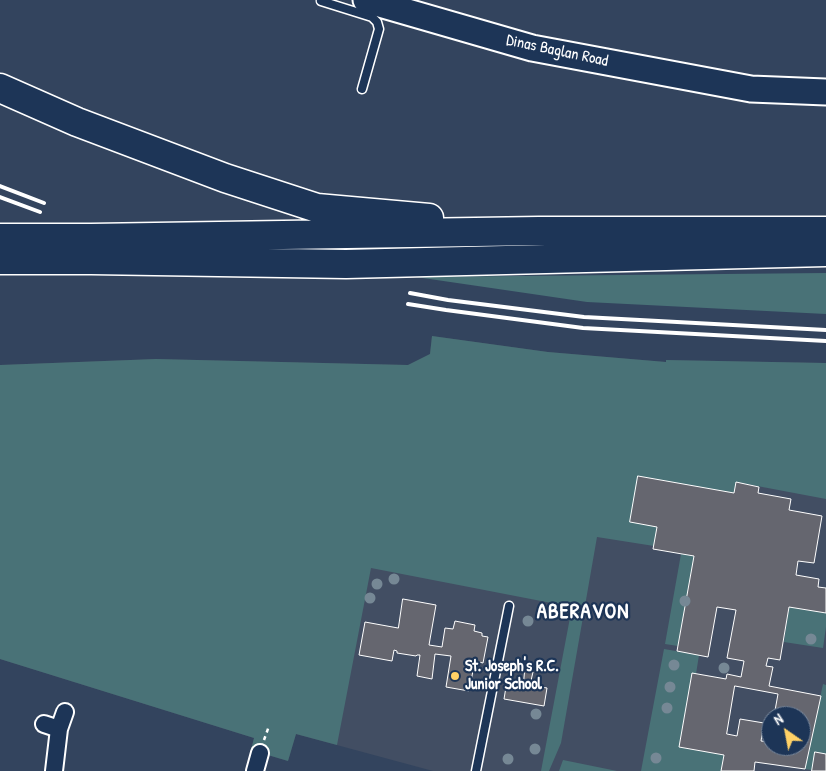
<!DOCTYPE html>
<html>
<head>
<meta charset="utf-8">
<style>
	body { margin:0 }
	#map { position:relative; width:826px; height:771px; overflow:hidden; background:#33445e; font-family:"Patrick Hand",sans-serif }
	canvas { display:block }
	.north { position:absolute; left:761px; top:706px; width:50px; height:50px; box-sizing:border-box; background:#1d3557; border:1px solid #77869a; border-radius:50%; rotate:327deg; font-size:14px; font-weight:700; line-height:20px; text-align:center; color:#fff }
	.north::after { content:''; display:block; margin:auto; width:18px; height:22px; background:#ffd166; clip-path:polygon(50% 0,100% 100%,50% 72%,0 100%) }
</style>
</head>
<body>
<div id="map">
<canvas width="826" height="771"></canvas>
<div class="north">N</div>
</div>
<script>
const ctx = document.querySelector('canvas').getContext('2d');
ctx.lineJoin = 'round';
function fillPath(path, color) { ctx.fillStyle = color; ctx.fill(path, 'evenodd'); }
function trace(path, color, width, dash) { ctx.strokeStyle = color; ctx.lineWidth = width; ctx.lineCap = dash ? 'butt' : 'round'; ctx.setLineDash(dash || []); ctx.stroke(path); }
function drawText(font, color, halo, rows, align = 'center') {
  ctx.font = font + ' "Patrick Hand",sans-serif'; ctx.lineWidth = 4.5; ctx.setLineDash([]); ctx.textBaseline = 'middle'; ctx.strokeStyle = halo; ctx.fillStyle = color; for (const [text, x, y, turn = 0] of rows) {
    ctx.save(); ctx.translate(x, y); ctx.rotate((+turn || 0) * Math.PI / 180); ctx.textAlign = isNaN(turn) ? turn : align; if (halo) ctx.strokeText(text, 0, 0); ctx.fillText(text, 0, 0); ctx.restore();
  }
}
fillPath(new Path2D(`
	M432 336 548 352 666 362V360L826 363V771H433L296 734 288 761 251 750 254 738 0 659V365L156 359 408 365 430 354ZM771 716H801V746H771Z`), '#424e63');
fillPath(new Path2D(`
	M826 273V314L587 302 416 277Z
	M432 336 548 352 666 362V360L826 363V499L736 482 734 493 638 476 657 527 654 546 597 537 561 743 549 771H541L572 607 371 568 337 745 296 734 288 761 251 750 254 738 0 659V365L156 359 408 365 430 354Z
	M681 554 694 556 678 646 665 644Z
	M789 607 826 613V627L823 648 784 642Z
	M664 649 699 655 696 674H692L679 747 724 755 721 771H641Z
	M823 684 826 685V754L815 752 812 770 805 769Z
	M563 760 617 771H559Z`), '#497277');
const building = new Path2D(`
	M638 476 734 493 736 482 759 487 758 493 791 499 789 510 822 516 814 563 798 561 796 575 819 579 818 587 826 588V613L789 607 780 660 768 658 766 666 773 667 769 686 821 696 805 769 755 762 754 771H721L724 755 679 747 692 673 726 679 727 674 741 677 744 661 727 658 736 610 717 607 708 657 677 651 694 556 653 549 657 527 630 522ZM735 686 778 694 774 716H801V746H771V735L770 742 761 741 764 723 740 719 737 736 727 734Z
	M403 599 436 605 429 645 442 647 445 628 453 629 455 621 475 625 474 631 482 633V636L488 637 483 663 475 661 469 691 446 687 451 656 435 654 432 679 417 676 420 655H417L416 656 397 653V651L394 650 392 661 359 655 365 622 398 628Z
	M525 671 533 672 530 685 547 688 544 706 504 699 507 681 523 684Z
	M815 752 826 754V771H812Z`);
fillPath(building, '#65666f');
trace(building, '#fff', 1);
const lane = new Path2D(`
	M322 0 321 1 372 17 377 22 379 29 362 89
	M476 771 509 606`);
const street = new Path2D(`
	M44 724 59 729
	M54 771 59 729 65 712
	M255 771 260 753`);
const primary = new Path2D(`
	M366 0 532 48 751 89 826 92`);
const highway = new Path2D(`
	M0 88 77 122 225 178 317 208 429 218
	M0 238H91L539 231H826
	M0 260H91L346 264 826 252`);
trace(lane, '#fff', 11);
trace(street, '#fff', 20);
trace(primary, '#fff', 29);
trace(highway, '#fff', 31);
trace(new Path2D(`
	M264 740 269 726`), '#fff', 2.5, [4, 4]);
trace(lane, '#1d3557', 8);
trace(street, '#1d3557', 16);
trace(primary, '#1d3557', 25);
trace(highway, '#1d3557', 28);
trace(new Path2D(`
	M0 186 44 203
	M0 197 40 212
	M410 293 448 300 584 317 826 330
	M408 304 446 310 583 328 826 341`), '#fff', 4);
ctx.fillStyle = '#768895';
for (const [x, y] of [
	[394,579],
	[377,584],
	[370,598],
	[685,601],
	[528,621],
	[811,639],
	[674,665],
	[724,668],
	[670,687],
	[667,708],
	[536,714],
	[535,749],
	[656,758],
	[508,759]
]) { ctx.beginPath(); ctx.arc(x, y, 5.5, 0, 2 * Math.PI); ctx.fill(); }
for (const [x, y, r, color] of [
	[455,676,5,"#ffd166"]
]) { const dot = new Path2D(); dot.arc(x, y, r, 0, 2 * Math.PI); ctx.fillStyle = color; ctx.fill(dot); trace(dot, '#1d3557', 2); }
drawText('16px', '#fff', '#1d3557', [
	["Dinas Baglan Road",557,51,12]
]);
drawText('bold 16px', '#fff', '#1d3557', [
	["St. Joseph's R.C.",465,667],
	["Junior School",465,685]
], 'left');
ctx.letterSpacing = '1px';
drawText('bold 21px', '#fff', '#1d3557', [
	["ABERAVON",583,612]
]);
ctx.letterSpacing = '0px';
</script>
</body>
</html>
